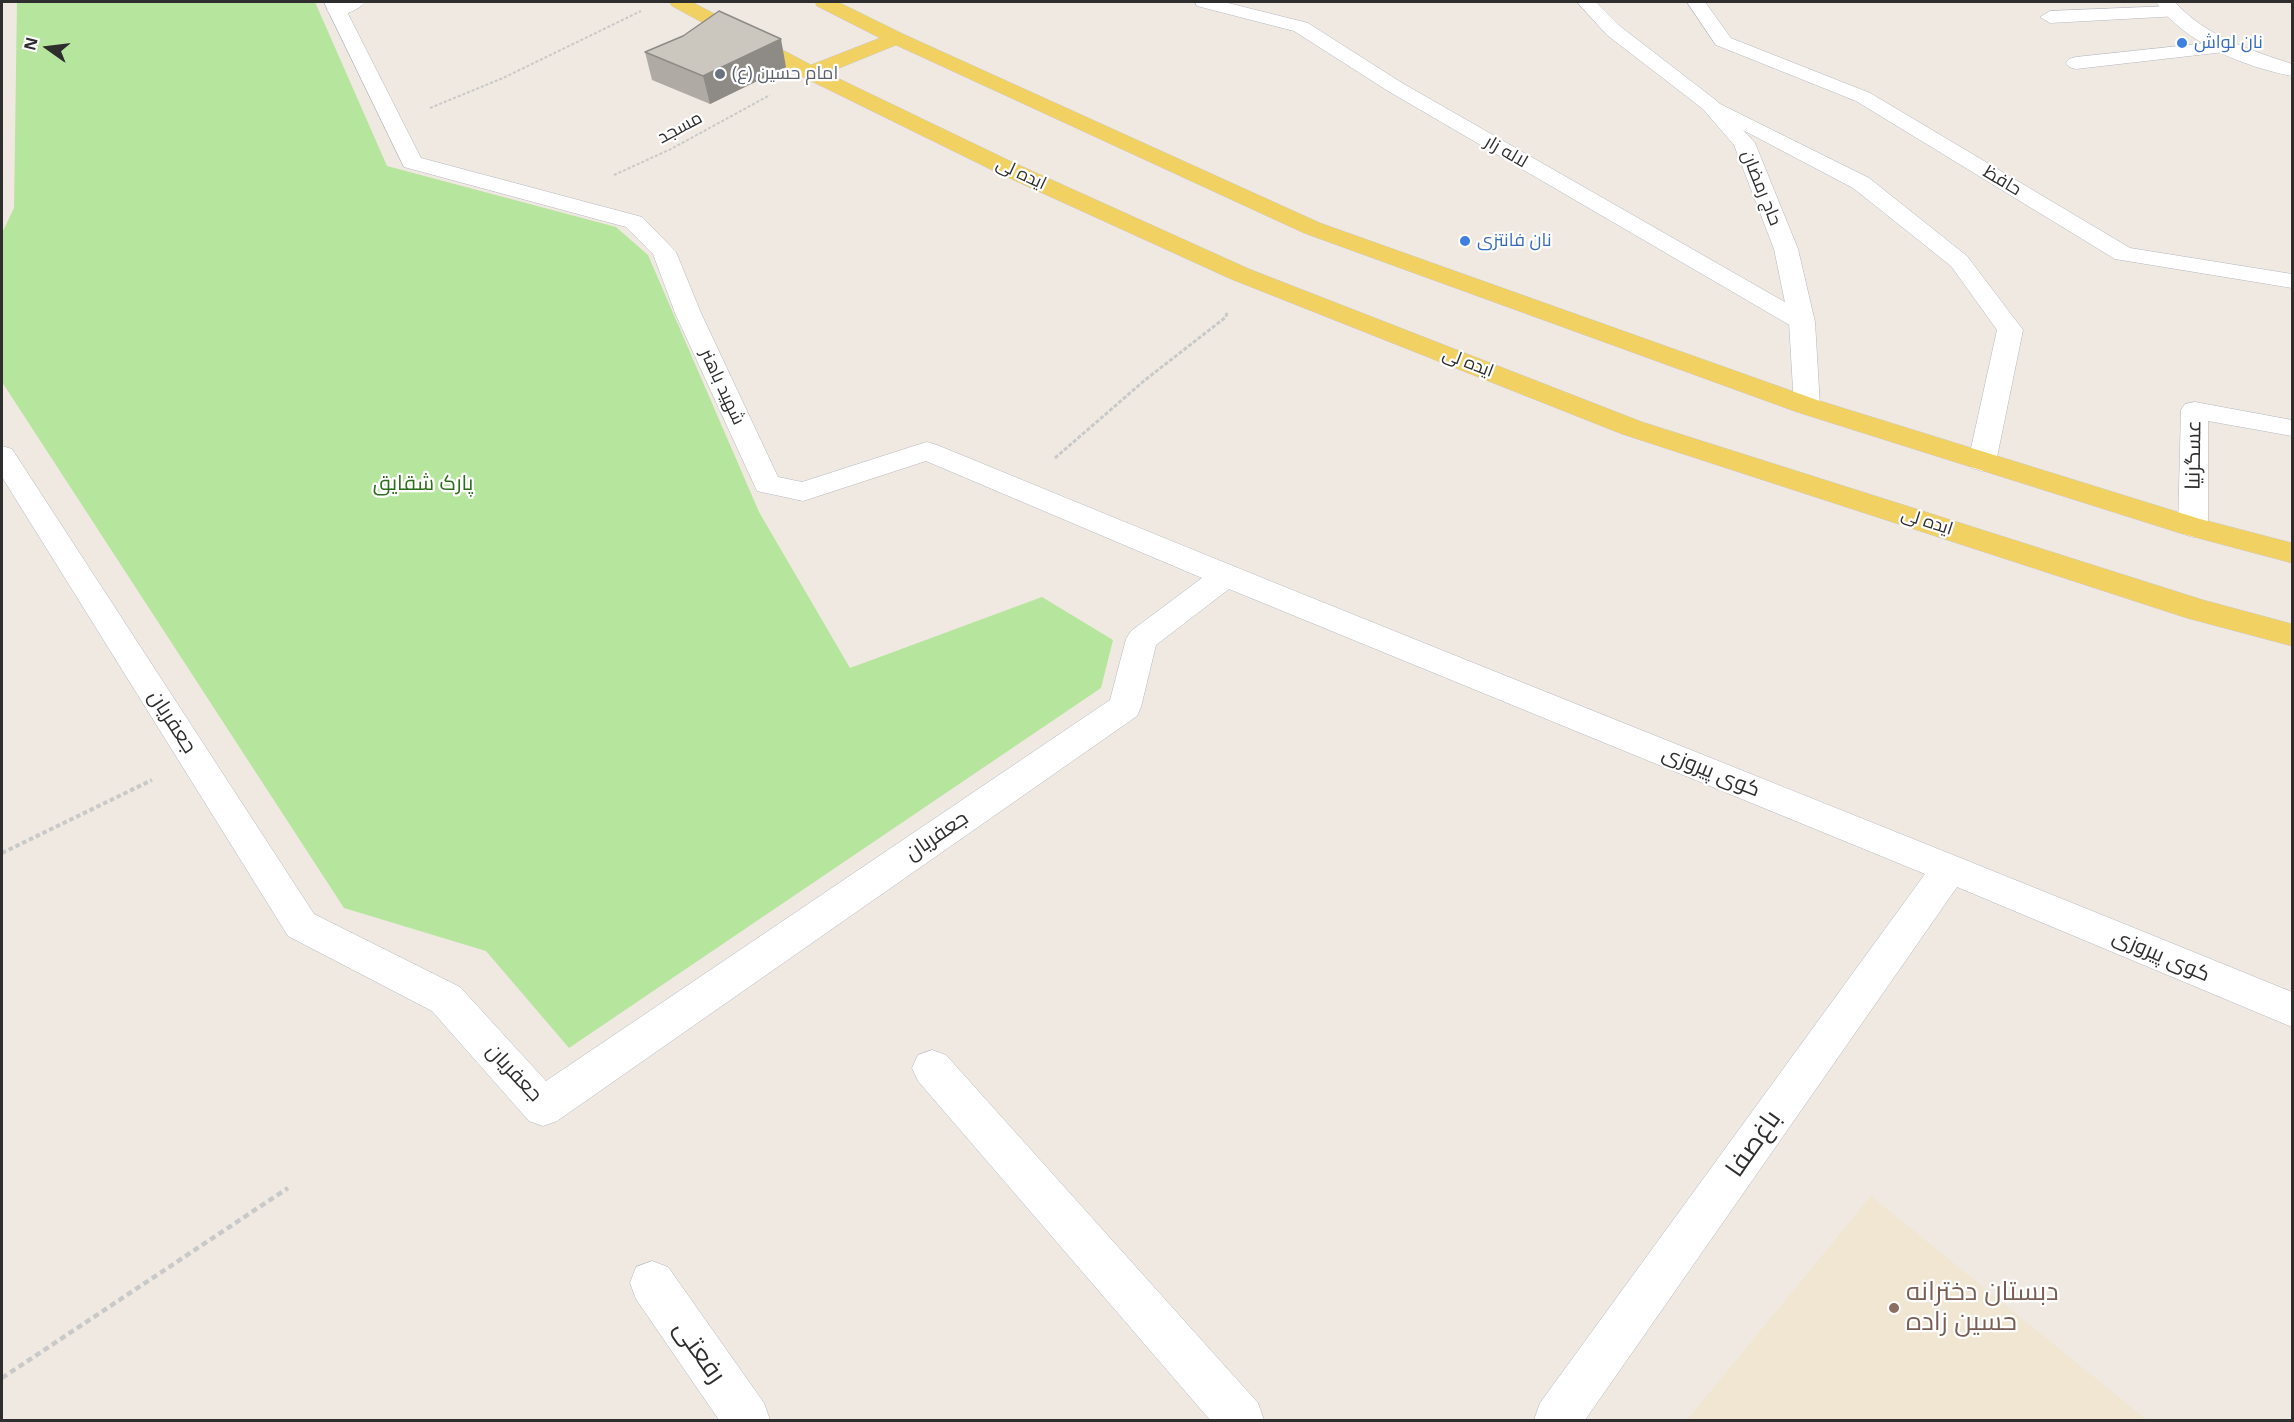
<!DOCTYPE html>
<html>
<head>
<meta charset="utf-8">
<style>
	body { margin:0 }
	#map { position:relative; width:2294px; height:1422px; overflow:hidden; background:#efe9e1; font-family:"Open Sans",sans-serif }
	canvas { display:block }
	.frame { position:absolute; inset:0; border:3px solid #2e2e2e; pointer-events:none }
	.north { position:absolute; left:18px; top:18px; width:60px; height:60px; -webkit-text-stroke:4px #fff; paint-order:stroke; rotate:284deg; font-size:16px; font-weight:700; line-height:24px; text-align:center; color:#2e2e2e }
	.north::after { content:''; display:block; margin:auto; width:21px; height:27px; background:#2e2e2e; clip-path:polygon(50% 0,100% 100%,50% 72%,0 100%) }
</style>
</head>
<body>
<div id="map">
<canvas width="2294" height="1422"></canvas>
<div class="frame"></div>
<div class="north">N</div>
</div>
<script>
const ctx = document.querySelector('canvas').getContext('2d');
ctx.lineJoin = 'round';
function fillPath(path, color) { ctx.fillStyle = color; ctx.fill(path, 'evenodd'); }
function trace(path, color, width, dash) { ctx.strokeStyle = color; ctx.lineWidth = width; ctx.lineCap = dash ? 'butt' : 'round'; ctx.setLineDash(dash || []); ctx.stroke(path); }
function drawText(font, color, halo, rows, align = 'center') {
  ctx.font = font + ' "Open Sans",Cairo,sans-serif'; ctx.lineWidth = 4.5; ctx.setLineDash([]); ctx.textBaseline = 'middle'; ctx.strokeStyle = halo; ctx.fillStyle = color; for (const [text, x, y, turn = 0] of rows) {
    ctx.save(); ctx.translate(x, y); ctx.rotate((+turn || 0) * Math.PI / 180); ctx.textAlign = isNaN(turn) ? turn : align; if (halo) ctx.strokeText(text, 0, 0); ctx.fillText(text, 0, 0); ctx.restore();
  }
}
fillPath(new Path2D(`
	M1871 1196 2147 1420H1687Z`), '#f0e6d1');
fillPath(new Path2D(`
	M17 2H315L387 166 616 227 648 255 759 512 850 668 1042 597 1113 640 1101 688 569 1048 486 951 344 908 2 382V233L14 208Z`), '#b6e59e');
const service = new Path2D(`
	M341 2H365C358 11 341 17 330 14L327 10Z
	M1195 2H1224L1308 23 1402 83 1811 317 1815 322 1811 327 1802 330 1793 327 1388 91 1294 31 1197 6Z
	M1687 2H1705L1733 41 1730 45H1716Z
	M2172 6 2182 12 2179 16 2050 23 2040 17 2050 11Z
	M2226 41 2233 43 2236 47 2233 51 2076 69 2069 67 2066 63 2069 59 2076 57Z
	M1710 99 1869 178 1967 256 2023 330 1996 462 1992 468 1982 471 1972 468 1968 462 1997 330 1951 266 1853 188 1703 109 1700 105 1703 101Z
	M932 1050 946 1055 1258 1403 1264 1420H1210L918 1081 912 1068 918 1055Z
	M652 1261 668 1267 764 1403 770 1420H719L636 1299 630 1283 636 1267Z`);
const minor = new Path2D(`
	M324 2H342L421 158 642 217 676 252 701 313 778 477 802 482 917 445 927 442 937 445C1387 631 1841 808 2292 992V1027L1957 887 1585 1420H1534L1540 1403 1925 874 1229 589 1156 645 1141 707 1137 716 557 1121 543 1126 529 1121 432 1011 288 936 2 477V446L12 449 314 914 460 987 546 1081 1110 700 1126 639 1131 631 1202 578 926 461 803 501 757 491 675 313 653 254 626 227 404 167Z
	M1577 2H1596L1621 27 1717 101 1755 143 1798 249 1815 322 1820 406 1817 412 1807 414 1797 412 1794 406 1789 322 1774 249 1734 145 1703 109 1607 35Z
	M1723 35 1870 93 2130 248 2292 274V288L2115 259 1856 101 1716 45 1713 41 1716 37Z
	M2195 402 2292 420V436L2208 421V527L2203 534 2193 537 2183 534 2178 527 2181 410 2185 404Z`);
const secondary = new Path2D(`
	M2156 2H2175C2205 36 2250 50 2292 64V76C2245 67 2184 43 2156 2Z`);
const primary = new Path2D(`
	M670 2H692L811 65 880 38 817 6 815 2H838L903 34 1320 223 1817 400 2200 519 2292 543V563L2183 534 1797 412 1304 233 896 45 827 73 1010 161 1249 269 1642 422 2203 600 2292 624V646L2187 618 1622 434 1231 279 994 171 803 77 672 6Z`);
trace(service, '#b4b7c1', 1);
trace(minor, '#b4b7c1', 1);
trace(secondary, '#b4b7c1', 1);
trace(primary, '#c9c9c9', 1);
trace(new Path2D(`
	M430 108 503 78 641 11
	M614 175 671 149 770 95`), '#c9c9c9', 2, [3, 2]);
trace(new Path2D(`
	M1055 458 1145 380 1226 317 1227 312`), '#c9c9c9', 3, [4, 2]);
trace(new Path2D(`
	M2 853 152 780`), '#c9c9c9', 4, [4.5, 3]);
trace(new Path2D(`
	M2 1378 288 1188`), '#c9c9c9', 4.5, [6, 4]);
fillPath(service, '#fff');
fillPath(minor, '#fff');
fillPath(secondary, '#fff');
fillPath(primary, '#f2d163');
fillPath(new Path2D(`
	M645 52 786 67 710 104 652 80Z`), '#afaba4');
fillPath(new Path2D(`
	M781 39 786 67 710 104 703 76Z`), '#8e8b86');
const building = new Path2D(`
	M719 11 781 39 703 76 645 52 683 36Z`);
fillPath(building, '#cbc7bf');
trace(building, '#8e8b86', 1.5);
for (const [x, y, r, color] of [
	[2182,43,6,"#3f7fe0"],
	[720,74,6,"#6b7280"],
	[1465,241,6,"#3f7fe0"],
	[1894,1308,6,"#8d6e63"]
]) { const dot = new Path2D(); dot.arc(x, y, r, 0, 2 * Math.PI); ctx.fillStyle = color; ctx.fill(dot); trace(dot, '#fff', 2); }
drawText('18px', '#366cbe', '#fff', [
	["نان لواش",2194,43],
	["نان فانتزی",1477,241]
], 'left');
drawText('18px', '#5b616d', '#fff', [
	["امام حسین (ع)",732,74]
], 'left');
drawText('18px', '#2e2e2e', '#fff', [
	["مسجد",680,128,-28],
	["لاله زار",1506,152,30],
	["ایده لى",1021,174,25],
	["حافظ",2002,181,31],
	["حاج رمضان",1761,188,68],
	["ایده لى",1468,363,21],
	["شهید باهنر",722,387,65],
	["ایده لى",1927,522,18]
]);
drawText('21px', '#2e2e2e', '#fff', [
	["عسگرنیا",2194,455,-89],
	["جعفریان",172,722,57],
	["کوی پیروزی",1711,772,22],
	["جعفریان",937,836,-34],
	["کوی پیروزی",2161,956,23],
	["جعفریان",514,1073,47]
]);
drawText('21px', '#2c6e1b', '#fff', [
	["پارک شقایق",423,484]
]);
drawText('26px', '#2e2e2e', '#fff', [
	["باغ‌صفا",1754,1144,-55],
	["رفعتی",699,1352,55]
]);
drawText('26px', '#785e54', '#fff', [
	["دبستان دخترانه",1906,1293],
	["حسین زاده",1906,1323]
], 'left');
</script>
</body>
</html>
